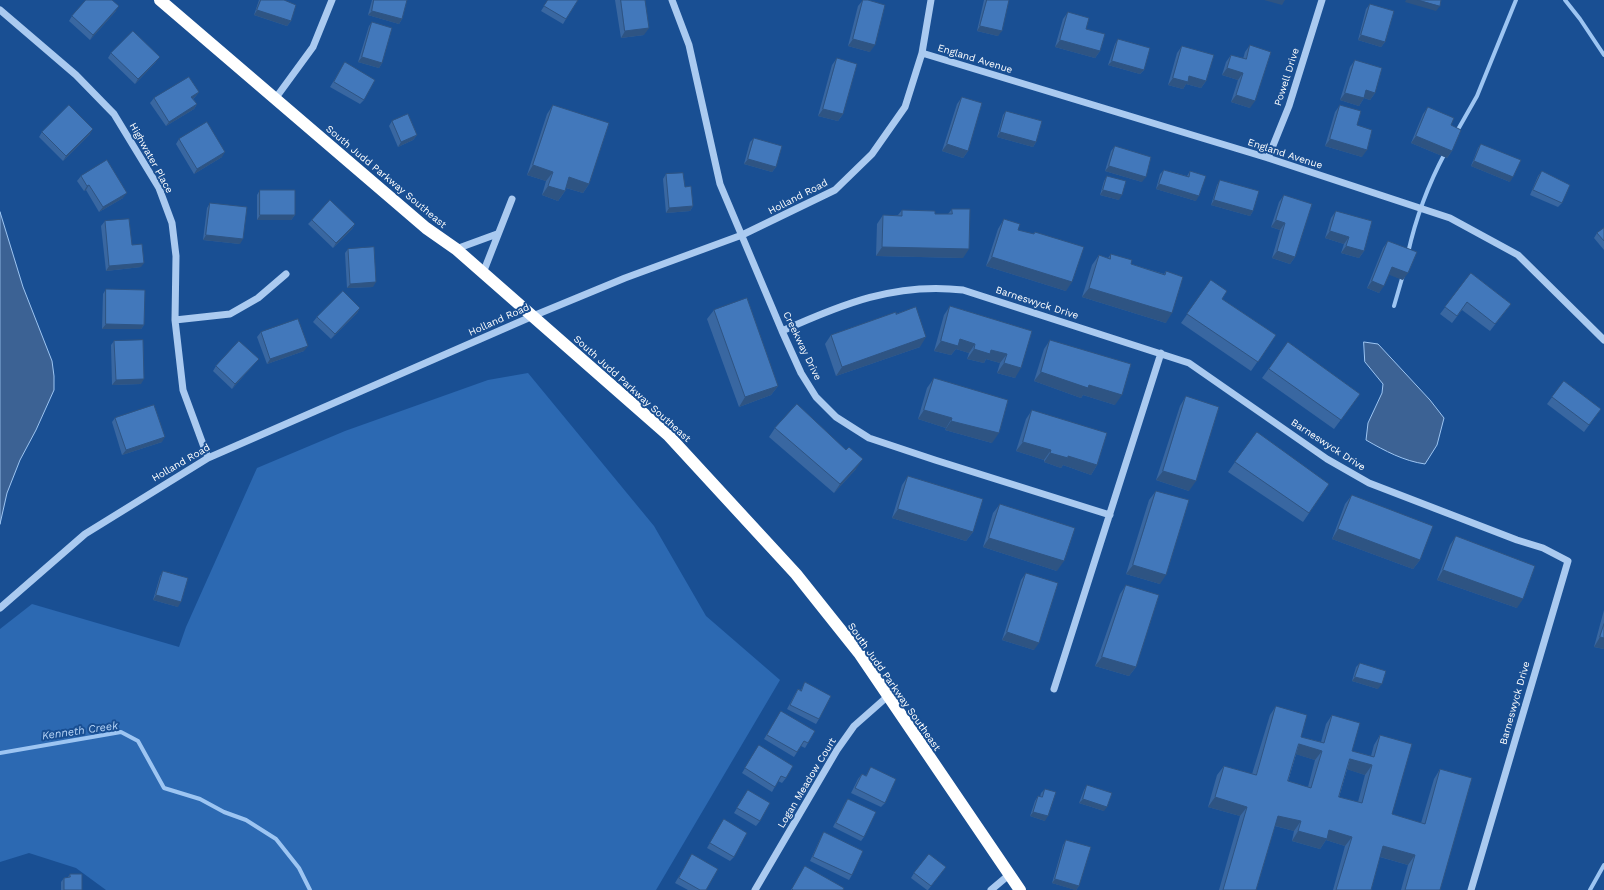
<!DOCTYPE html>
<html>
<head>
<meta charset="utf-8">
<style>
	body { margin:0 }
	canvas { display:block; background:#194f93 }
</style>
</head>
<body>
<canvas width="1604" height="890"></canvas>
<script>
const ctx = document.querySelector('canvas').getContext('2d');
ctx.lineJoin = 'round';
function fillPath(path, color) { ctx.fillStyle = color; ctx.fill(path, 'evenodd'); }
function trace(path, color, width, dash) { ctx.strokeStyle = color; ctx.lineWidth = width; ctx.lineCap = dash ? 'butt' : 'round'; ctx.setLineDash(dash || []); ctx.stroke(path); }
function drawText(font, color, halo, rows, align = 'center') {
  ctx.font = font + ' "Work Sans",sans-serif'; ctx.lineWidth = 4; ctx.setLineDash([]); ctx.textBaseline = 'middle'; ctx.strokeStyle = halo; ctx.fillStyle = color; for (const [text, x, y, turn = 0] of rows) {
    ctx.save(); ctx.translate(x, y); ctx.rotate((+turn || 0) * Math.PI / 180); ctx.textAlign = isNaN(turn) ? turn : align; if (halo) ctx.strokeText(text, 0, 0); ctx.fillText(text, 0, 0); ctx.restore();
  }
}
fillPath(new Path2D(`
	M528 373 654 526 706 616 780 680 656 890H106L76 868 29 853 0 862V629L32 604 179 647 186 627 257 468 345 431 488 380Z`), '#2c69b2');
const water = new Path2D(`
	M0 212 23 287 52 361 54 376V390L36 430 20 460 7 493 0 524Z
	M1364 342 1378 344 1430 400 1444 418 1437 445 1425 464C1404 461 1385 451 1366 440L1368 423 1382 393 1383 384 1365 362Z`);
fillPath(water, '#3c6294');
trace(water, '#9dc5f2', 1);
trace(new Path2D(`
	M1565 0 1580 19 1604 55
	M1456 133 1477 96 1516 0
	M1408 253C1416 217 1428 185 1445 153
	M1394 306 1403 275
	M0 753 121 732 138 741 164 788 200 799 224 812 246 820 276 839 299 868 310 890
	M1590 890 1604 865`), '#9dc5f2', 4);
trace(new Path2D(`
	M672 0 689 45 720 184 782 331 801 373 816 397 836 417 869 438 935 460 1110 515
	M0 10 76 75 114 114 159 188 172 223 176 256 175 320 183 390 208 458
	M922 53 1268 158 1450 218 1518 255 1604 340
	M275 99 313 47 332 0
	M1268 158 1289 106 1322 0
	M456 249 497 234
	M483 273 512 199
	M175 320 230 314 258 298 286 274
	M782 331C842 304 896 282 963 290L1189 363 1327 459 1369 483 1517 540 1543 548 1568 561 1471 890
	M0 608 85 534 208 458 533 316 625 278 742 235 835 190 872 154 905 107 922 53 931 0
	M1054 689 1161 353
	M755 890 837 750 854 726 888 696
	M991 890 1010 874`), '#aacaf0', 7);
trace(new Path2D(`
	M160 0 426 228 456 249 668 435 796 574 859 653 1020 890`), '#fff', 12);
fillPath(new Path2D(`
	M259 0H284L291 21 287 26 254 15Z
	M372 0H407L402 19 399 24 368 15Z
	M548 0 566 19 563 24 541 11Z
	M615 0H645L644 35 621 38Z
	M863 0H868L870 52 848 46 858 6Z
	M984 0H1009L998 36 977 31Z
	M1370 4 1385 42 1381 47 1358 40 1366 9Z
	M116 11 90 40 69 21 72 16Z
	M1068 12 1086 29 1100 51 1095 58 1055 47 1063 19Z
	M372 22 382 63 379 68 358 62 369 26Z
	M1118 39 1144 70 1140 74 1108 65 1115 44Z
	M1250 45V108L1231 102 1238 80 1222 75 1226 62 1231 55 1243 59 1245 52Z
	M1182 46 1206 81 1201 88 1186 84 1183 89 1168 85 1177 53Z
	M111 53 156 62 135 84 108 58Z
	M837 58 843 114 838 121 818 116 832 65Z
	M1355 60 1375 93 1370 100 1364 98 1359 106 1340 100 1350 67Z
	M345 62 364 100 360 104 330 87Z
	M199 92 195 97 193 99 197 104 194 109 166 126 150 103 154 98Z
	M962 97 968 151 963 158 942 151 957 104Z
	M553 105 589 184 583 193 566 188 565 191 558 201 542 195 546 181 527 175 547 114Z
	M1340 105 1362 157 1325 146 1335 112Z
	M1428 107 1451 125 1452 151 1447 158 1411 143 1423 114Z
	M1006 111 1036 142 1033 147 997 137 1003 115Z
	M392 121 417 135 413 140 398 147 389 126Z
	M42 132 90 134 63 161 39 137Z
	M754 138 776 167 772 172 744 164 750 142Z
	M179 139 222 157 194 174 176 144Z
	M1481 144 1510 182 1471 166 1478 148Z
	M1115 146 1142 182 1105 171 1111 151Z
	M1164 170 1187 176 1190 171 1196 201 1156 189 1160 174Z
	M1542 171 1562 203 1558 207 1530 195 1538 176Z
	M666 174 685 187 693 206 690 211 666 213 663 179Z
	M81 176 123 198 99 212 86 190 84 191 77 181Z
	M1107 176 1119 200 1100 195 1104 181Z
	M1220 180 1253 211 1250 216 1211 205 1217 185Z
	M260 190 295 215 291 220H257V195Z
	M1284 195 1295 257 1290 264 1272 258 1280 230 1271 227 1279 202Z
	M210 203 240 244 203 240 207 208Z
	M952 209 963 258 876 256 877 224 883 215H898L902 210 935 214H948Z
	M1336 211 1364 251 1359 258 1341 253 1344 244 1325 238 1331 218Z
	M1004 219 1018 230 1033 234 1035 232 1066 291 986 266 998 229Z
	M312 220 355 224 352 229 333 248 308 224Z
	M105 221 141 267 106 271 101 226Z
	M1604 228V250L1594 238 1597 233Z
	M1388 241 1403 280 1389 274 1379 293 1367 288 1383 248Z
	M348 249 373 287 347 288 345 253Z
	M1111 254 1131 264 1164 274 1166 271V323L1082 297 1092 265 1099 255 1108 258Z
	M1471 273 1511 304 1490 331 1462 310 1452 323 1440 314Z
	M1211 280 1222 299 1276 335 1251 371 1181 323Z
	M106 289 144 325 141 329H102L103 294Z
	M950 306 1032 331 1015 378 997 373 1000 363 986 359 984 363 967 359 969 353 956 349 951 355 934 351 944 315Z
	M360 308 357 313 331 339 313 322 317 317Z
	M714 310 778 386 771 395 739 407 707 319Z
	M896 314 920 347 836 376 825 344 831 335Z
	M261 332 304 351 267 364 257 337Z
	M1050 340 1115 405 1083 395 1081 398 1034 381 1044 349Z
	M114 341 141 384 112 385 111 345Z
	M1288 342 1360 394 1334 429 1262 378Z
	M259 359 255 363 232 389 213 371 216 366Z
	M934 378 992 443 945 430 946 428 918 419 927 388Z
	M1564 381 1601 409 1584 432 1547 404Z
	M1186 396 1189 491 1156 480 1180 406Z
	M1032 410 1097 465 1091 475 1063 465 1061 468 1044 462V460L1016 451 1026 419Z
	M115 418 162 442 122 455 112 422Z
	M775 428 856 469 834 493 769 437Z
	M1235 462 1329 484 1303 522 1228 472Z
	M908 476 973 532 966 541 892 518 902 485Z
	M1156 491 1160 584 1126 574 1149 500Z
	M1352 495 1420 560 1413 569 1332 539 1345 504Z
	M1000 504 1057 571 983 547 993 513Z
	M1456 536 1517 608 1437 580 1450 545Z
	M163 571 178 607 153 600 160 576Z
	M1026 573 1034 650 1002 640 1021 580Z
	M1126 585 1136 667 1129 676 1095 666 1120 594Z
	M1604 610V649L1594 647Z
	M1360 663 1378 689 1352 681 1356 667Z
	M805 682 819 719 816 724 787 709 795 694 798 689 801 690Z
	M1276 706 1301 737 1321 742 1326 724 1332 715 1352 751 1371 756 1374 745 1380 735 1392 814 1421 823 1434 779 1440 769V890H1401L1408 865 1380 857 1371 890H1333L1345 846 1326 840 1320 849 1292 841 1294 831 1275 826 1256 890H1219L1240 816 1208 807 1217 775 1224 766 1252 774 1270 715ZM1296 754 1315 760 1308 787 1288 781ZM1347 769 1365 775 1358 802 1339 797Z
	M781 711 808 743 805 748 801 746 794 757 764 739Z
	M759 745 786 778 782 783 778 781 772 792 742 773Z
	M871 767 885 803 881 807 851 793 858 779 862 774 866 776Z
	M1087 785 1104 811 1079 803 1084 790Z
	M1045 789V821L1030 816 1035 801 1038 796 1040 797 1041 793Z
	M748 790 760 821 756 826 734 813Z
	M848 799 864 837 861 841 833 827 845 803Z
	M724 819 734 857 730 861 707 848Z
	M824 832 852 875 849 880 810 861 821 837Z
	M1066 840 1079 886 1076 890 1052 883 1063 845Z
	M692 854 706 890H688L675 883Z
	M805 866 843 890H791Z
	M946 867 928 890H927L911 878 914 873Z
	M70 874 82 890H61V882L64 878 68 877Z`), '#3967a1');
fillPath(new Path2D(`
	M1264 0H1285L1282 5Z
	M1406 0H1418L1440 6 1436 11 1405 2Z
	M119 6 116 11 90 40 93 35Z
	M257 10 291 21 287 26 254 15Z
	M372 11 402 19 399 24 368 15Z
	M980 26 1002 31 998 36 977 31Z
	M649 28 644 35 621 38 625 31Z
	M1361 35 1385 42 1381 47 1358 40Z
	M853 39 875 45 870 52 848 46Z
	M1060 40 1100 51 1095 58 1055 47Z
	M160 57 156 62 135 84 138 79Z
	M362 57 382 63 379 68 358 62Z
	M1112 61 1144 70 1140 74 1108 65Z
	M1227 68 1243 73 1238 80 1222 75Z
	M1189 76 1206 81 1201 88 1186 84 1183 89 1168 85 1173 78Z
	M1366 90 1375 93 1370 100 1361 97Z
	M199 92 195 97 188 102 191 97Z
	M1345 93 1364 98 1359 106 1340 100Z
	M1236 95 1255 101 1250 108 1231 102Z
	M197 104 194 109 166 126 169 122Z
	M823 109 843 114 838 121 818 116Z
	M93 129 90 134 63 161 66 156Z
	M1000 132 1036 142 1033 147 997 137Z
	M417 135 413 140 398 147 401 142Z
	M1416 136 1452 151 1447 158 1411 143Z
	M1330 139 1367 150 1362 157 1325 146Z
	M947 144 968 151 963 158 942 151Z
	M225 152 222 157 194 174 197 169Z
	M748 159 776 167 772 172 744 164Z
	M1474 161 1513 177 1510 182 1471 166Z
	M533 165 553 172 546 181 527 175Z
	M1109 166 1146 177 1142 182 1105 171Z
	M569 177 589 184 583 193 563 187Z
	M1159 184 1199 196 1196 201 1156 189Z
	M89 185 86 190 84 191 87 186Z
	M548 186 565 191 558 201 542 195Z
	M1103 190 1122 195 1119 200 1100 195Z
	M127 193 123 198 99 212 103 207Z
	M1214 200 1253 211 1250 216 1211 205Z
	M693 206 690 211 666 213 669 208Z
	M260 215H295L291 220H257Z
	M1276 220 1285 223 1280 230 1271 227Z
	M355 224 352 229 333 248 336 243Z
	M1330 231 1349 237 1344 244 1325 238Z
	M206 235 243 239 240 244 203 240Z
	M1346 246 1364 251 1359 258 1341 253Z
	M882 247 969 249 963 258 876 256Z
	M1277 251 1295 257 1290 264 1272 258Z
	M992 257 1072 282 1066 291 986 266Z
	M144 263 141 267 106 271 109 266Z
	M1392 267 1408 273 1403 280 1387 274Z
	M1372 281 1384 286 1379 293 1367 288Z
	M376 282 373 287 347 288 350 284Z
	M1089 288 1172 313 1166 323 1082 297Z
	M360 308 357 313 331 339 335 334Z
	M106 324 144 325 141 329H102Z
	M926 337 920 347 836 376 842 367Z
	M960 339 975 344 969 353 956 349 951 355 934 351 941 341Z
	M308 346 304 351 267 364 270 359Z
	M974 349 991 350 1007 354 1000 363 986 359 984 363 967 359Z
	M259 359 255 363 232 389 235 384Z
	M1004 363 1021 368 1015 378 997 373Z
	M1041 372 1089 385 1122 395 1115 405 1083 395 1081 398 1034 381Z
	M144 379 141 384 112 385 116 380Z
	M778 386 771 395 739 407 745 397Z
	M924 410 952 418 946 428 918 419Z
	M951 421 999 433 992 443 945 430Z
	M165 437 162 442 122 455 126 450Z
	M1023 442 1051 450 1044 460 1016 451Z
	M1050 453 1068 456 1097 465 1091 475 1063 465 1061 468 1044 462Z
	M863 459 856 469 834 493 840 484Z
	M1163 471 1196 481 1189 491 1156 480Z
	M898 509 973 532 966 541 892 518Z
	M1338 529 1420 560 1413 569 1332 539Z
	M989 538 1064 561 1057 571 983 547Z
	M1133 565 1166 575 1160 584 1126 574Z
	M1443 570 1523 599 1517 608 1437 580Z
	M156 595 181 602 178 607 153 600Z
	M1007 632 1039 643 1034 650 1002 640Z
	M1600 637 1604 638V649L1594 647Z
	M1102 657 1136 667 1129 676 1095 666Z
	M1355 677 1382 684 1378 689 1352 681Z
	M1299 744 1322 751 1315 760 1292 753Z
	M1350 759 1372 765 1365 775 1343 768Z
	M1215 797 1247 807 1240 816 1208 807Z
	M1083 799 1107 807 1104 811 1079 803Z
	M1033 812 1048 816 1045 821 1030 816Z
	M1278 816 1301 821 1294 831 1272 825Z
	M1329 830 1352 837 1345 846 1326 840 1320 849 1292 841 1298 831Z
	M1383 846 1415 855 1408 865 1377 856Z
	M1055 879 1079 886 1076 890H1075L1052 883Z`), '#2e5483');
const building = new Path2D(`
	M86 0H112L119 6 93 35 72 16Z
	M261 0H284L296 5 291 21 257 10Z
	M374 0H407L402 19 372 11Z
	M548 0H578L566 19 544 6Z
	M621 0H645L649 28 625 31Z
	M863 0H868L885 5 875 45 853 39Z
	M987 0H1009L1002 31 980 26Z
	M1418 0H1441L1440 6Z
	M1370 4 1394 11 1385 42 1361 35Z
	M1068 12 1089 18 1086 29 1105 34 1100 51 1060 40Z
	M372 22 392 28 382 63 362 57Z
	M133 31 160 57 138 79 111 53Z
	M1118 39 1150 48 1144 70 1112 61Z
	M1250 45 1271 52 1255 101 1236 95 1243 73 1227 68 1231 55 1246 59Z
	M1182 46 1214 55 1206 81 1189 76 1188 82 1173 78Z
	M837 58 857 64 843 114 823 109Z
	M1355 60 1382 68 1375 93 1366 90 1364 98 1345 93Z
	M345 62 375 80 364 100 334 82Z
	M189 77 199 92 191 97 197 104 169 122 154 98Z
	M962 97 982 103 968 151 947 144Z
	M69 105 93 129 66 156 42 132Z
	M553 105 609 123 589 184 569 177 565 191 548 186 553 172 533 165Z
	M1340 105 1361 111 1357 125 1372 130 1367 150 1330 139Z
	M1428 107 1454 118 1451 125 1461 130 1452 151 1416 136Z
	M1006 111 1042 121 1036 142 1000 132Z
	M408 114 417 135 401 142 392 121Z
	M207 122 225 152 197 169 179 139Z
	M754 138 782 146 776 167 748 159Z
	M1481 144 1521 160 1513 177 1474 161Z
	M1115 146 1151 157 1146 177 1109 166Z
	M107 160 127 193 103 207 89 185 87 186 81 176Z
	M1164 170 1189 177 1190 171 1206 176 1199 196 1159 184Z
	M1542 171 1570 185 1562 203 1533 190Z
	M683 173 685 187 691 186 693 206 669 208 666 174Z
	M1107 176 1126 181 1122 195 1103 190Z
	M1220 180 1259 191 1253 211 1214 200Z
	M260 190H295V215H260Z
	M1284 195 1312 204 1295 257 1277 251 1285 223 1276 220Z
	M330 200 355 224 336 243 312 220Z
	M210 203 247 207 243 239 206 235Z
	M952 209H970L969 249 882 247 883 215 902 216V210L935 211V214H952Z
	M1336 211 1372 221 1364 251 1346 246 1349 237 1330 231Z
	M129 219 132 245 142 244 144 263 109 266 105 221Z
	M1004 219 1020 224 1018 230 1034 234 1035 232 1084 247 1072 282 992 257Z
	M1604 228V241L1597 233Z
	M1388 241 1417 252 1408 273 1392 267 1384 286 1372 281Z
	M374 247 376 282 350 284 348 249Z
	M1111 254 1132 260 1131 264 1165 275 1166 271 1183 277 1172 313 1089 288 1099 255 1110 259Z
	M1471 273 1511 304 1495 324 1467 302 1457 316 1445 307Z
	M1211 280 1227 291 1222 299 1276 335 1258 362 1187 314Z
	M106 289 145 290 144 325 106 324Z
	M343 291 360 308 335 334 317 317Z
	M747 298 778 386 745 397 714 310Z
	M950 306 1032 331 1021 368 1004 363 1007 354 991 350 990 354 974 349 975 344 960 339 958 346 941 341Z
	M916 307 926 337 842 367 831 335 896 312V314Z
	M298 319 308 346 270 359 261 332Z
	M143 340 144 379 116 380 114 341Z
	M1050 340 1131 364 1122 395 1089 385 1088 388 1041 372Z
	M239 341 259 359 235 384 216 366Z
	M1288 342 1360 394 1341 420 1269 369Z
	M934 378 1008 400 999 433 951 421 952 418 924 410Z
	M1564 381 1601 409 1589 425 1552 397Z
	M1186 396 1219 407 1196 481 1163 471Z
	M797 404 846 450 849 447 863 459 840 484 775 428Z
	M154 405 165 437 126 450 115 418Z
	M1032 410 1107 433 1097 465 1068 456V458L1050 453 1051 450 1023 442Z
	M1257 432 1329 484 1309 513 1235 462Z
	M908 476 983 499 973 532 898 509Z
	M1156 491 1189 500 1166 575 1133 565Z
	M1352 495 1433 526 1420 560 1338 529Z
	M1000 504 1075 528 1064 561 989 538Z
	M1456 536 1535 566 1523 599 1443 570Z
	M163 571 188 578 181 602 156 595Z
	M1026 573 1058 583 1039 643 1007 632Z
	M1126 585 1159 595 1136 667 1102 657Z
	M1604 624V638L1600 637Z
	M1360 663 1386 671 1382 684 1355 677Z
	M805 682 831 696 819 719 790 705 798 689 801 691Z
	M1276 706 1307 715 1301 737 1324 743 1332 715 1360 723 1352 751 1374 757 1380 735 1412 744 1392 814 1425 824 1440 769 1472 778 1440 890H1405L1415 855 1383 846 1371 890H1336L1352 837 1329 830 1327 839 1298 831 1301 821 1278 816 1256 890H1223L1247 807 1215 797 1224 766 1256 775ZM1299 744 1322 751 1311 788 1288 781ZM1350 759 1372 765 1362 803 1339 797Z
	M781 711 815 731 808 743 804 741 797 752 767 735Z
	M759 745 793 766 786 778 781 776 775 787 745 768Z
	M871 767 896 779 885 803 855 788 862 774 866 776Z
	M1087 785 1112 793 1107 807 1083 799Z
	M1045 789 1056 792 1048 816 1033 812 1038 796 1042 797Z
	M748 790 770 803 760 821 737 808Z
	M848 799 876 812 864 837 836 823Z
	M724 819 747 833 734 857 710 843Z
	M824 832 863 851 852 875 813 857Z
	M1066 840 1091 847 1079 886 1055 879Z
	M692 854 718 869 706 890H700L679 878Z
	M929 854 946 867 931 886 914 873Z
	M805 866 844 888 843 890H793L792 889Z
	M70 874H82V890H64V878L70 877Z`);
fillPath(building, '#4278bb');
trace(building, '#2e5483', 1);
drawText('10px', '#fff', '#194f93', [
	["England Avenue",975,59,17],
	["Powell Drive",1287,77,-72],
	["England Avenue",1285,154,18],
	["Highwater Place",151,158,61],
	["South Judd Parkway Southeast",386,177,40],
	["Holland Road",798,197,-27],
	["Barneswyck Drive",1037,303,18],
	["Holland Road",499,320,-24],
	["Creekway Drive",802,346,64],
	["South Judd Parkway Southeast",632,389,42],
	["Barneswyck Drive",1328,445,33],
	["Holland Road",181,463,-30],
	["South Judd Parkway Southeast",894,687,55],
	["Barneswyck Drive",1515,703,-74],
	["Logan Meadow Court",807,783,-59]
]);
drawText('italic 11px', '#b6d4f6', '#194f93', [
	["Kenneth Creek",80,731,-8]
]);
</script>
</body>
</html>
